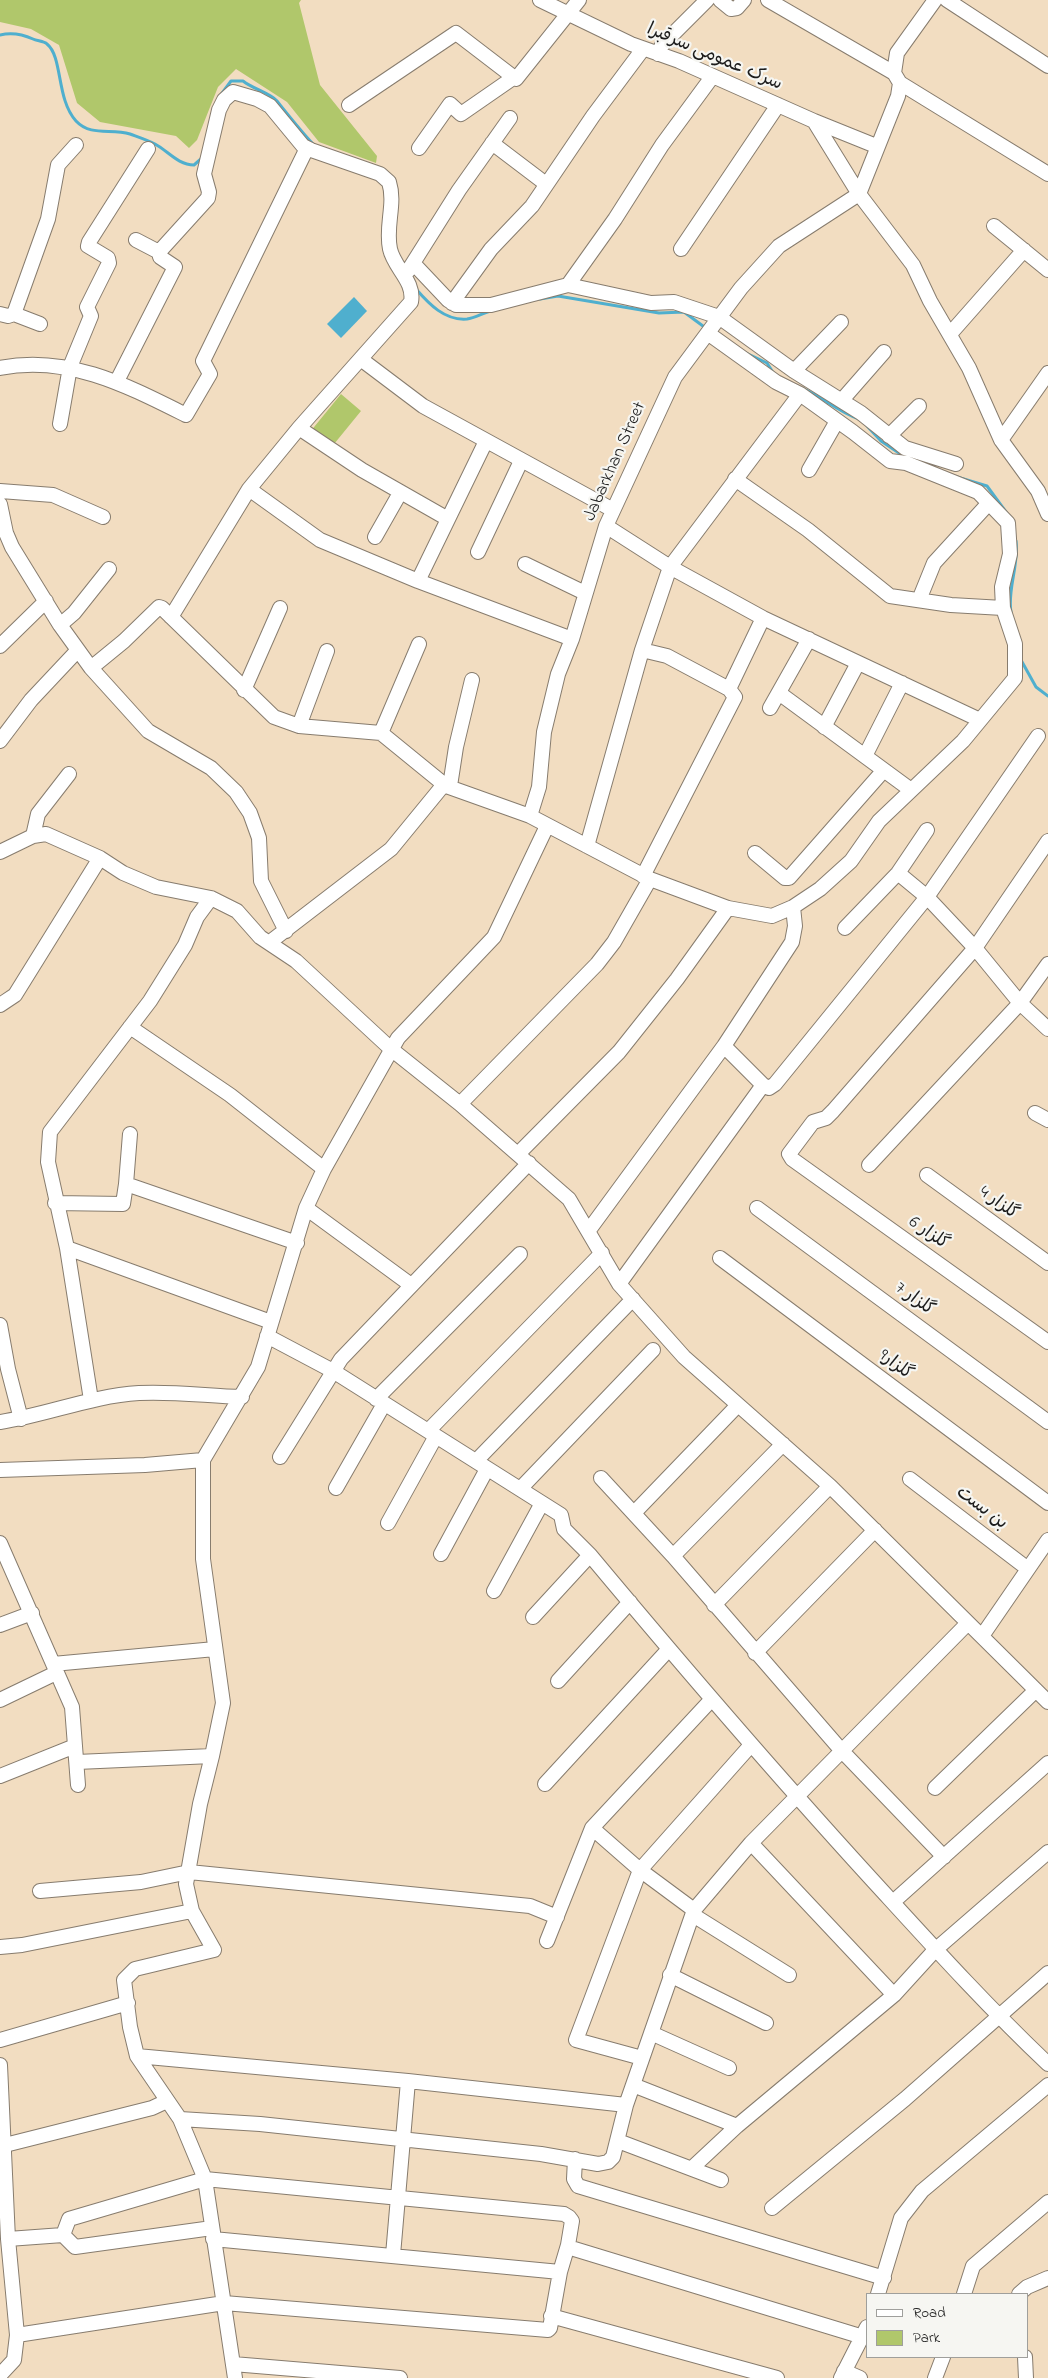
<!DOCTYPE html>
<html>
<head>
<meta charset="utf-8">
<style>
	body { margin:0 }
	#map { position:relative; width:1048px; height:2378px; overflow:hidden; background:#f2ddc1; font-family:"Indie Flower",sans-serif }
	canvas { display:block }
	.legend { position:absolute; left:866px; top:2293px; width:162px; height:65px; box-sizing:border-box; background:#f6f6f2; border:1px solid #9f9f9c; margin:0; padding:6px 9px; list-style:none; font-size:15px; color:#1c1c1c }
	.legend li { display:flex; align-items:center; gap:10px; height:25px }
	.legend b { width:25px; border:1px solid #9f9f9c }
</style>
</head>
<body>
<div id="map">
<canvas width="1048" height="2378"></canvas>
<ul class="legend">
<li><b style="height:6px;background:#fff"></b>Road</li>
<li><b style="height:14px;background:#b0c76b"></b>Park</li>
</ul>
</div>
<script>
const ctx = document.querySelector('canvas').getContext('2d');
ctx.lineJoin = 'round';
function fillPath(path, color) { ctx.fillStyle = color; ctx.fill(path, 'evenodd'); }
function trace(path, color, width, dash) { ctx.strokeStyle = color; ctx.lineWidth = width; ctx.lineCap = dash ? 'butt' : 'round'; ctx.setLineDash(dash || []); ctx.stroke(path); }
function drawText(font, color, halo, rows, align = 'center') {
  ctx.font = font + ' "Indie Flower","Playpen Sans Arabic",sans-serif'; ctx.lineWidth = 4.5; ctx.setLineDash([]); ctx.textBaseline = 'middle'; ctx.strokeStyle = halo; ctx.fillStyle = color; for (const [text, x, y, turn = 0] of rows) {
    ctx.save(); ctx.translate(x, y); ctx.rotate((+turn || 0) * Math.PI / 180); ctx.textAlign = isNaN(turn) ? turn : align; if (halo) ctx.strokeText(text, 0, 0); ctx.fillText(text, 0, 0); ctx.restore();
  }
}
fillPath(new Path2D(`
	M0 0H301L299 3 320 85 377 156 376 163 319 142 287 102 236 69 218 87 197 140 189 148 176 136 100 122 77 103 59 45 31 29 0 22Z
	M341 394 361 411 330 449 310 432Z`), '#b0c76b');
fillPath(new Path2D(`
	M354 297 367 311 341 338 327 324Z`), '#4fafce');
trace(new Path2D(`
	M0 35C12 32 22 34 33 39 37 41 44 41 47 44 63 57 56 99 76 121 91 137 111 128 130 134 138 137 147 140 155 144 168 151 178 165 194 165L202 158
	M220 96 231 81H243C253 89 270 93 277 101 289 116 300 130 313 144
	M416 289C429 304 445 321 467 319 475 318 483 313 491 311
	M540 299 558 296 659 313 684 312 707 329
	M746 353 767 363 774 374
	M804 389C824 398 838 412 859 419
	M867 426 881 441 905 457
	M957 477 987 486 1006 512
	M1011 612C1007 590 1019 566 1016 541
	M1021 660 1036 687 1048 696`), '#4fafce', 3);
const minor = new Path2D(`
	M540 0 631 44 679 61 814 121 876 146
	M720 0 731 9 737 8 744 0
	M768 0 894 73 900 83 898 96 859 194
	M947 0 1048 66
	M658 54 662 45 707 0
	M894 73 897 53 935 0
	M900 83 1048 174
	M349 105 456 33 516 79 579 0
	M814 121 859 194 913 265 930 301 969 368 1001 440 1038 491 1048 514
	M492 143 546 184
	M419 148 450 104 461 114 513 78
	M994 226 1048 270
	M136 240 159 252
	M681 249 778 105
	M413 263 448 300 456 305H491L568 285 651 303 674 302 719 317 794 371 861 413 905 448 956 464
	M408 271 459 190 510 118
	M568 285 615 219 662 145 712 77
	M452 303 491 249 532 206 593 116 643 49
	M0 314 8 316 14 314 40 324
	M14 314 48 219 58 165 76 145
	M950 334 1024 250
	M362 360 423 406 613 510
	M0 368C67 354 128 386 186 415L210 374 203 361 307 148
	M794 371 841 322
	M117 381 175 267 160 257 159 252 208 198 209 192 204 174 219 110 224 100 233 92 257 99 270 106 303 146 311 150 380 174 389 182C396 204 385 226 390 249 394 268 415 281 411 302L299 428 249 489 171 617
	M842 400 884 352
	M60 424 70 367 91 316 87 307 109 263 108 258 88 246 89 242 148 149
	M299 428 362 470 448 519
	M889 436 919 406
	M1001 440 1048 373
	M809 470 837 421
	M735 479 808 530 890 596 951 605 1003 608
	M249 489 320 540 418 581 572 639
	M0 491 53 495 103 517
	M0 504 6 533 12 547 60 625 91 668 148 731 211 768 236 792 250 813 259 838 261 881 286 931
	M606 526 670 567 763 618 980 720
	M375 537 400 493
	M478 552 521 461
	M525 564 585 593
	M418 581 486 441
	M919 600 934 563 988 504
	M60 625 74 613 109 569
	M0 646 46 601
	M642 650 667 656 729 689 735 697 643 876
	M91 668 124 641 159 607 162 608 274 717 299 726 381 733 446 786
	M729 689 763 618
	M244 690 280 608
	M779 693 911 790
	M770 708 809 639
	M299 726 327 651
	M824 727 858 663
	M381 733 419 644
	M0 741 31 700 78 650
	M865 756 902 683
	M450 786 456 747 472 680
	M530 816 539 787 544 732 558 674 572 639 606 526 675 377 741 288 779 246 859 194
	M33 836 38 814 69 774
	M1048 841 975 948 833 1111 826 1118 813 1122 789 1154 792 1159 1048 1342
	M587 846 642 650 670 567 800 394
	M0 852 33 836 46 834 100 858 123 873 156 887 211 898 237 911 260 937 296 961 391 1049 460 1104 569 1199 619 1284 684 1357 830 1486 1048 1702
	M755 853 785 878H789L884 770
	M898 873 927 897 975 948 1020 1003 1048 1029
	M845 928 898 873 927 830
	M270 942 391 849 441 788 446 786 530 816 650 879 728 908 772 916 793 907 820 889 851 861 879 821 963 741 1015 678V644L1003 608 1002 587 1010 554 1008 523 978 492 906 463 890 461 853 432 800 394 776 382 709 334
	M0 1005 15 995 100 858
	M130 1027 230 1095 324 1169
	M724 1046 763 1085 769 1088 775 1084 927 897 1038 736
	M460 1104 597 964 614 942 650 879
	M1035 1113 1048 1120
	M518 1154 619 1052 677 979 728 908
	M869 1165 1020 1003 1048 964
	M927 1175 1048 1263
	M126 1184 297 1243
	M55 1203 123 1204 126 1184 130 1134
	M306 1208 411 1285
	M757 1208 1048 1422
	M589 1230 724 1046 792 942 795 926 793 907
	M67 1248 271 1322
	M720 1258 1048 1503
	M619 1284 763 1085
	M0 1325 8 1369 21 1419
	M267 1336 333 1371 561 1515 564 1529 590 1555C686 1670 784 1784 886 1895 939 1953 991 2010 1048 2064
	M376 1399 520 1254
	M91 1400 67 1248 48 1162 50 1132 150 1001 185 945 197 917 211 898
	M0 1422C47 1415 91 1396 139 1393 172 1391 208 1396 242 1397
	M428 1431 602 1253
	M280 1457 341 1359 529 1163
	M476 1461 633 1299
	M0 1470 145 1465 203 1460
	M601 1478 673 1556 841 1750 944 1857
	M910 1479 1028 1569
	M336 1488 384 1404
	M520 1489 653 1350
	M634 1513 738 1405
	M388 1523 436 1436
	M0 1543 72 1707 78 1785
	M441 1554 487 1469
	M673 1556 783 1444
	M494 1591 542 1503
	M714 1605 830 1486
	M533 1617 590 1555
	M0 1625 32 1613
	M982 1636 1048 1540
	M755 1653 875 1530
	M53 1664 215 1649
	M558 1681 630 1602
	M0 1700 56 1673
	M77 1762 212 1756
	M0 1776 75 1746
	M545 1784 669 1649
	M935 1788 1036 1690
	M592 1828 640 1870 694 1910
	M751 1843 894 1995
	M40 1891 141 1882 189 1872 530 1906 557 1917
	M893 1902 1048 1763
	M693 1915 789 1975
	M547 1941 592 1828 712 1699
	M0 1947 22 1945 192 1911
	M670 1975 766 2023
	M651 2033 729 2068
	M0 2040 128 2003
	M137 2056 408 2081 626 2105
	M642 2058 576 2040 640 1870 751 1745
	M0 2065 8 2239 17 2335 14 2360 0 2375
	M633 2085 737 2126
	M180 2119 260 2124 541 2154 598 2164 608 2162 613 2157 626 2105 694 1910 751 1843 968 1623
	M618 2141 721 2180
	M5 2145 152 2108 167 2101
	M575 2159 574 2179 578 2186 884 2278
	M692 2168 737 2126 894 1995 935 1950 1048 1852
	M772 2208 905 2099 1048 1973
	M63 2235 69 2219 205 2179 564 2214 569 2217 572 2221 568 2245 571 2248 863 2337
	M8 2239 63 2235 75 2247 212 2228
	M213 2239 560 2272
	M393 2255 408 2081
	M878 2294 901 2218 922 2191 1048 2085
	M964 2294 973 2266 1048 2202
	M1019 2294 1027 2287 1048 2278
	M551 2316 777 2378
	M17 2335 224 2303 548 2330 550 2328 560 2272 568 2245
	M1025 2357 1026 2378
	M233 2364 400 2378
	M844 2371 860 2378
	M235 2378 205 2179 180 2119 137 2056 130 2027 124 1980 135 1969 214 1950 192 1911 186 1884 200 1804 212 1756 223 1703 203 1559V1460L258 1367 306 1208 324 1169 398 1038 494 937 547 826
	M841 2378 867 2327
	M935 2378 943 2357`);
trace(minor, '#877c6e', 16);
trace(minor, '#fff', 14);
drawText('18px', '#1c1c1c', '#f6f6f2', [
	["سرک عمومی سرقبرا",714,58,23],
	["Jabarkhan Street",616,462,-66],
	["گلزار 4",998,1204,36],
	["گلزار 6",928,1234,35],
	["گلزار 7",914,1300,36],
	["گلزار9",895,1366,37],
	["بن بست",981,1509,37]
]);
</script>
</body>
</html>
